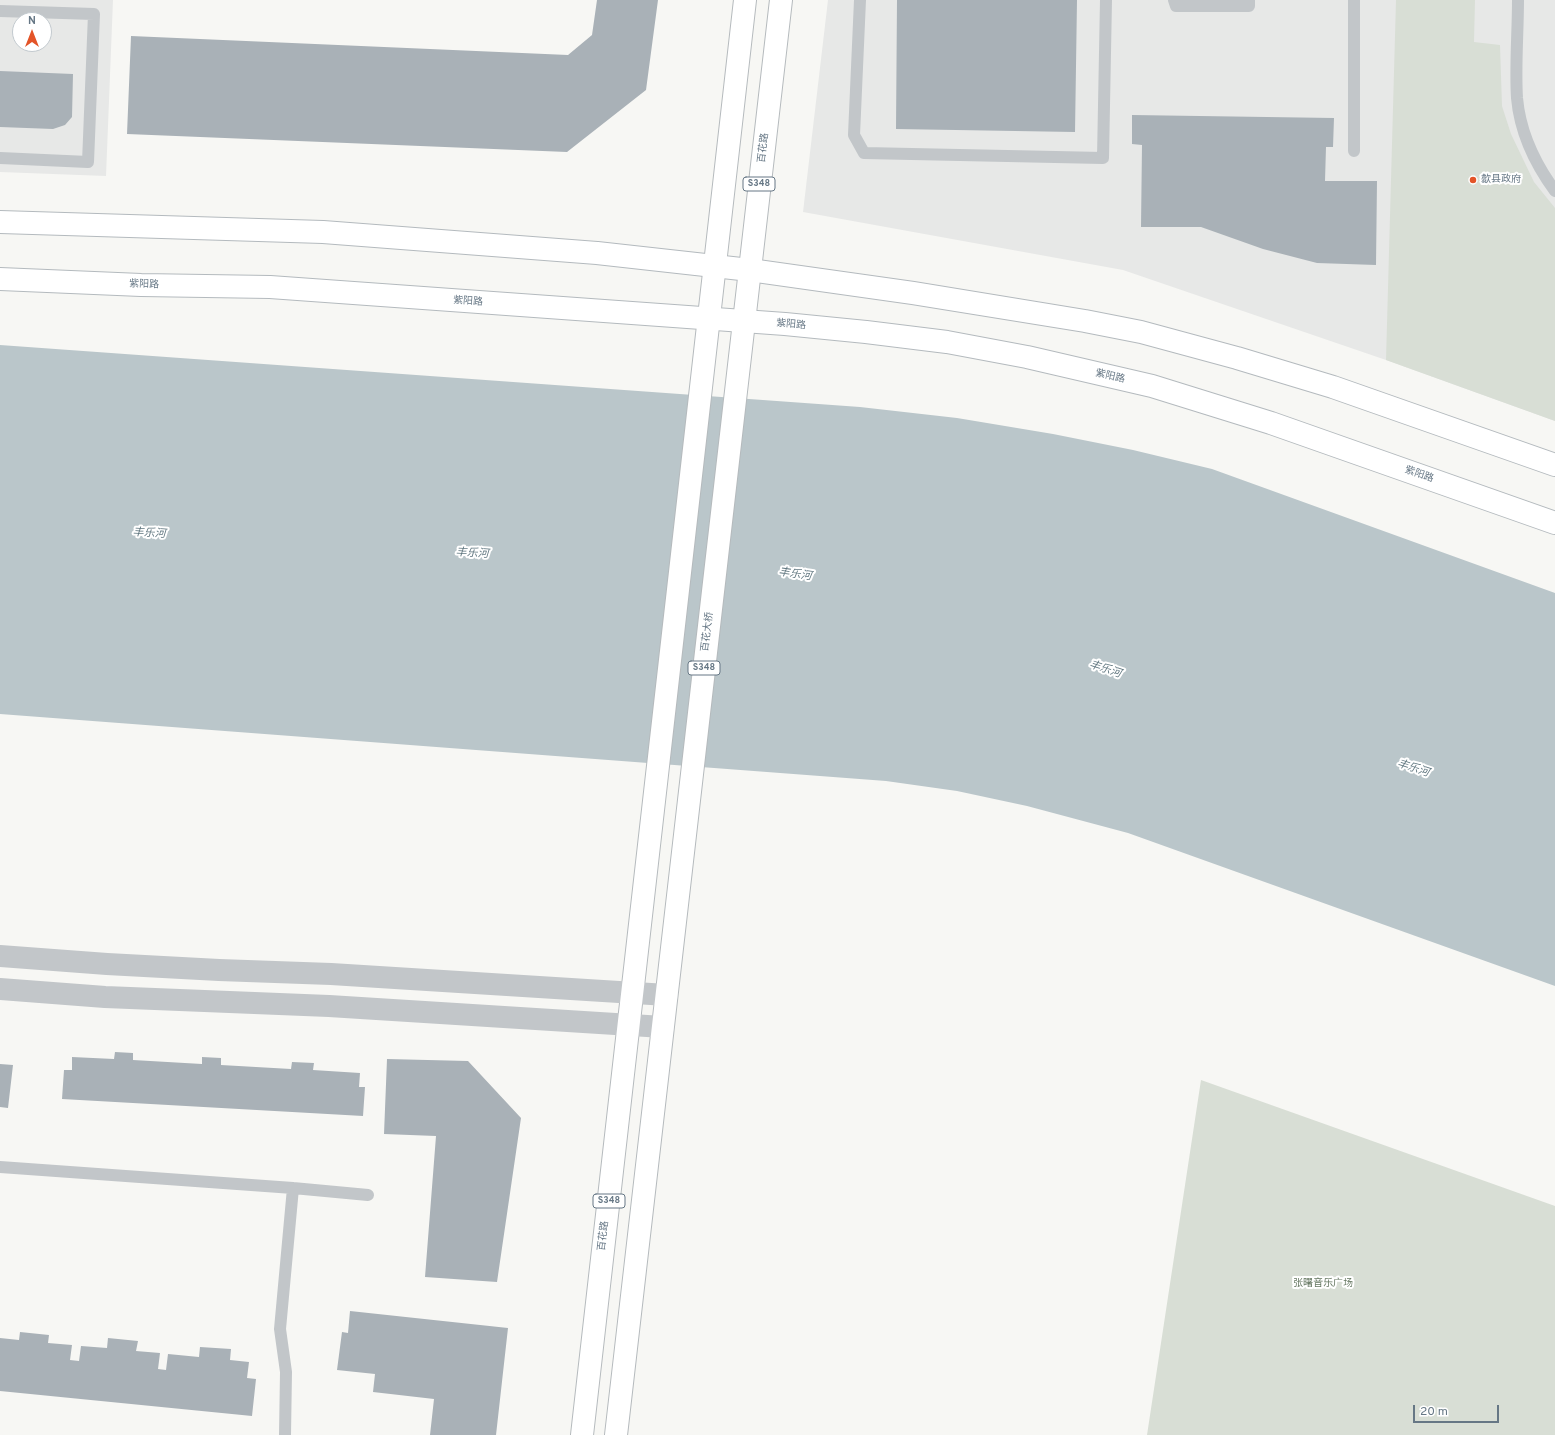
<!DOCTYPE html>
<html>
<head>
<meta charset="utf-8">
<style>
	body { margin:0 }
	#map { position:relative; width:1555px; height:1435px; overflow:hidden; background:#f7f7f4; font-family:Overpass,sans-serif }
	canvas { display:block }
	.north { position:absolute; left:12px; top:12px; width:40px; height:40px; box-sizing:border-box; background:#fff; border:1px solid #c2c9ce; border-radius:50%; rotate:0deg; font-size:11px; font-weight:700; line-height:16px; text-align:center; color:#667785 }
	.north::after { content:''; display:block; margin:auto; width:14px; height:18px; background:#e35428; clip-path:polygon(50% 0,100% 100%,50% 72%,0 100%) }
	.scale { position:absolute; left:1413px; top:1405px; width:86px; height:18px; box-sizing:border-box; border:2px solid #667785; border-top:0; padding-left:5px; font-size:12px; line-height:14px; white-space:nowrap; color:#667785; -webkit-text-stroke:3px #fff; paint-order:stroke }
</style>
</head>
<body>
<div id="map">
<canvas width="1555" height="1435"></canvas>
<div class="north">N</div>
<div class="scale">20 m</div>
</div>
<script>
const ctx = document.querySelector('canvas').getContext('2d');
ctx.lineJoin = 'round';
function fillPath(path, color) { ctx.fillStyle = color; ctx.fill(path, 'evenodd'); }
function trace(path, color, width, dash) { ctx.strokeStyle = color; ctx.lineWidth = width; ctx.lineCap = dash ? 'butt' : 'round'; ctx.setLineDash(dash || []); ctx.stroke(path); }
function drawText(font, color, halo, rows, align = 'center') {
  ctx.font = font + ' Overpass,"Noto Sans SC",sans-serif'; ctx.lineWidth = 4; ctx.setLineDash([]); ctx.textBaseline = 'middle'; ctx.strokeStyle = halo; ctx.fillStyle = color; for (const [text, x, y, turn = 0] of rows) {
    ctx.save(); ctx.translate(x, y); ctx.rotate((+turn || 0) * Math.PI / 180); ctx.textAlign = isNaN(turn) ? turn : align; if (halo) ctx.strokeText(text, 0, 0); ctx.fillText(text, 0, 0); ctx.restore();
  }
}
fillPath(new Path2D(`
	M0 0H113L106 176 0 172ZM20 20H44V44H20Z
	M828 0H1555V421L1386 360 1123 270 803 212Z`), '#e7e8e7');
fillPath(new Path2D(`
	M1396 0H1475L1474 42 1500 45 1502 106 1511 134 1534 182 1555 208V421L1386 360Z
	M1201 1080 1555 1206V1435H1147Z`), '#d8ded5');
fillPath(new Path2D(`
	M0 345 860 407 957 418 1053 434 1133 450 1212 469 1555 593V986L1128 833 1027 806 957 791 886 781 0 714Z`), '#bac6ca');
fillPath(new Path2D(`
	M597 0H658L646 90 567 152 127 134 131 36 568 55 592 35Z
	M897 0H1077L1075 132 896 129Z
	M0 71 73 74 72 117 65 125 53 129 0 127Z
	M1132 115 1334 118 1333 147H1326L1325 181H1377L1376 265 1317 263 1263 249 1201 227H1141L1142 145 1132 144Z
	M115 1052 133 1053V1060L202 1064V1057L221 1058V1065L291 1069 292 1062 314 1063 313 1070 360 1073 359 1087H365L363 1116 62 1099 64 1070H72V1057L114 1059Z
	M387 1059 468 1061 521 1118 497 1282 425 1277 436 1136 384 1134Z
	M0 1064 13 1065 8 1108 0 1107Z
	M350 1311 508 1328 496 1435H430L434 1399 373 1392 375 1374 337 1370 342 1332 348 1333Z
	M20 1332 49 1335 48 1343 72 1345 70 1360 79 1361 81 1346 107 1348 108 1338 138 1341 136 1351 160 1353 158 1369 166 1370 168 1354 199 1357 200 1347 231 1349 230 1360 249 1362 247 1378 256 1379 252 1416 0 1391V1338L19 1340Z`), '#a9b1b7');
const secondary = new Path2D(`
	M0 222 323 232 597 253 750 270 913 293 1085 321 1141 332 1237 358 1333 387 1555 465
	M0 279 141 285 270 287 785 324 866 332 947 342 1027 357 1152 386 1271 423 1555 523`);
const primary = new Path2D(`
	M582 1435 745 0
	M616 1435 781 0`);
trace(secondary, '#b4babe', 24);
trace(primary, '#b5babd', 24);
trace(new Path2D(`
	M860 0 854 135 864 153 1103 158 1106 0
	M1174 0 1176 6H1249V0
	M1354 0V151
	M1518 0C1518 32 1515 67 1517 98 1520 132 1536 165 1555 191
	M0 11 94 14 88 162 0 158
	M0 1167 293 1188 368 1195
	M285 1435 286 1372 280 1329 293 1188`), '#c2c6c9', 12);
trace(new Path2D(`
	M0 956 107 964 219 970 331 974 667 995
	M0 989 105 997 329 1006 663 1027`), '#c2c6c9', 22);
trace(secondary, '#fff', 22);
trace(primary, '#fff', 22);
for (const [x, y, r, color] of [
	[1473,180,4,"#e35428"]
]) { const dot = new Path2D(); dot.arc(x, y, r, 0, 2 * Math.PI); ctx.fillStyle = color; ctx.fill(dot); trace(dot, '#fff', 1.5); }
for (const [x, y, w] of [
	[759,184,32],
	[704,668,32],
	[609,1201,32]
]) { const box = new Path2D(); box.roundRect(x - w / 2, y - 7, w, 14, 3); ctx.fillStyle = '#fff'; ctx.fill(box); trace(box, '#667785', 1); }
drawText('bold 9px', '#667785', null, [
	["S348",759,184],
	["S348",704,668],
	["S348",609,1201]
]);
drawText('10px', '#667785', '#fff', [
	["百花路",764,148,-83],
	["紫阳路",144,285,2],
	["紫阳路",468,302,4],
	["紫阳路",791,325,5],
	["紫阳路",1110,377,13],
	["紫阳路",1419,475,19],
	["百花大桥",708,632,-83],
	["百花路",604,1236,-83]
]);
drawText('10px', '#667785', '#fff', [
	["歙县政府",1481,180]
], 'left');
drawText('10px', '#657761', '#fff', [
	["张曙音乐广场",1323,1284]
]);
drawText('italic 11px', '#627881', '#fff', [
	["丰乐河",149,534,3],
	["丰乐河",472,554,3],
	["丰乐河",795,575,8],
	["丰乐河",1105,670,18],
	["丰乐河",1413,769,18]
]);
</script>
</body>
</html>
